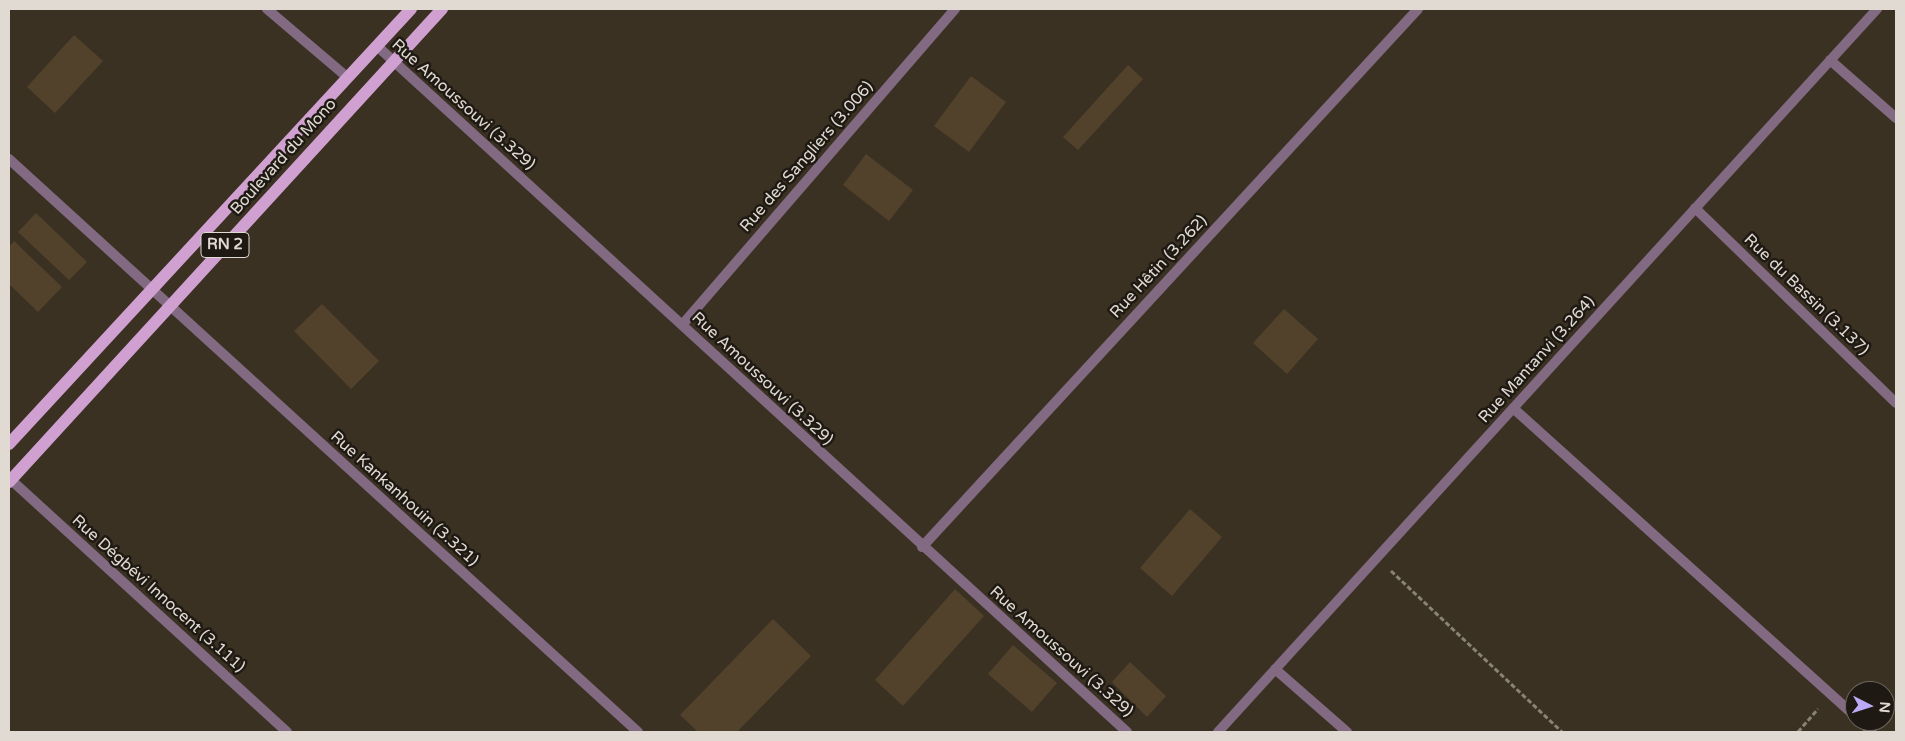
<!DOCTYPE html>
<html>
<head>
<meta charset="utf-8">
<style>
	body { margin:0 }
	#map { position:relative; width:1905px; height:741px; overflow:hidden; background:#3a3123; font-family:"Varela Round",sans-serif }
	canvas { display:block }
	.frame { position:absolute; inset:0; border:10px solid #e0dad2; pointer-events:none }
	.north { position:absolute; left:1845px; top:681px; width:50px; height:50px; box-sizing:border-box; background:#1e1a13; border:1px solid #6c675f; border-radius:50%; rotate:95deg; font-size:14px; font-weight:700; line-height:20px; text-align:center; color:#e0dad2 }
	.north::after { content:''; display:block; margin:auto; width:18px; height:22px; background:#bbaaf6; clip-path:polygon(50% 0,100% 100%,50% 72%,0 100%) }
</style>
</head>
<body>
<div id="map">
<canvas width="1905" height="741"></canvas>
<div class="frame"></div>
<div class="north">N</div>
</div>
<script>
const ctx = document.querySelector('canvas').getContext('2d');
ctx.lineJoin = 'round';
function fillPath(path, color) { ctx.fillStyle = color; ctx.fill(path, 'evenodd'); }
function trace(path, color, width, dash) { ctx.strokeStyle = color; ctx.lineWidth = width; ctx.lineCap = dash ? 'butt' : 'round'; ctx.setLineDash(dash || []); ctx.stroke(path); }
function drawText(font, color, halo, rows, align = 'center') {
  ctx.font = font + ' "Varela Round",sans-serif'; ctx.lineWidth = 5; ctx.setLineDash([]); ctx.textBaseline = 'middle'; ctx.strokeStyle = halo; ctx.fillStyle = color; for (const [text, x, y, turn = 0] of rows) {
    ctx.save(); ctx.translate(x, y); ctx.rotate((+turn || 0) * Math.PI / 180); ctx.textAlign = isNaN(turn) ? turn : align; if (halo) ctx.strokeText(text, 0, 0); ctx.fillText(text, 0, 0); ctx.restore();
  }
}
fillPath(new Path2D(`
	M74 35 103 61 55 113 27 87Z
	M1128 65 1143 79 1078 150 1063 137Z
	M971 76 1006 102 969 152 934 126Z
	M866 154 913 190 889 221 843 185Z
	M36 213 87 262 69 280 18 232Z
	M14 241 62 287 38 312 9 284V247Z
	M322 304 379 361 351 389 294 331Z
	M1284 309 1318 339 1287 374 1253 343Z
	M1190 509 1222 537 1172 596 1140 568Z
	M955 589 984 616 903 706 875 680Z
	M773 619 811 656 737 732H698L680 715Z
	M1013 645 1057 683 1032 712 988 674Z
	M1130 662 1166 696 1147 717 1112 682Z`), '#52422b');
trace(new Path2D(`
	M1391 571 1562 732
	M1798 732 1818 709`), '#898277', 3, [5, 2.5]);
trace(new Path2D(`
	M267 9 347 77
	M377 46 1127 732
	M1830 60 1896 118
	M9 159 638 732
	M1695 208 1896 403
	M682 325 955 9
	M1513 408 1855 716
	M9 478 287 732
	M922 547 1418 9
	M1275 669 1347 732
	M1860 721 1872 732
	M1218 732 1877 9`), '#816a82', 10);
trace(new Path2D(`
	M9 444 411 9
	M9 482 442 9`), '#d0a0d1', 12);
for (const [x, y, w] of [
	[225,245,48]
]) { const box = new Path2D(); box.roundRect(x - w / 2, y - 12.5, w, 25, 4); ctx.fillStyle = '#1e1a13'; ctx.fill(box); trace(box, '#e0dad2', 1); }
drawText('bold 15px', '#e0dad2', null, [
	["RN 2",225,245]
]);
drawText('16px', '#e0dad2', '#1e1a13', [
	["Rue Amoussouvi (3.329)",463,105,42],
	["Boulevard du Mono",284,157,-48],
	["Rue des Sangliers (3.006)",807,157,-49],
	["Rue Hêtin (3.262)",1159,267,-47],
	["Rue du Bassin (3.137)",1806,295,44],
	["Rue Mantanvi (3.264)",1537,360,-48],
	["Rue Amoussouvi (3.329)",762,379,43],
	["Rue Kankanhouin (3.321)",404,499,42],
	["Rue Dégbévi Innocent (3.111)",158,594,42],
	["Rue Amoussouvi (3.329)",1061,652,42]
]);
</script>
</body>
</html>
